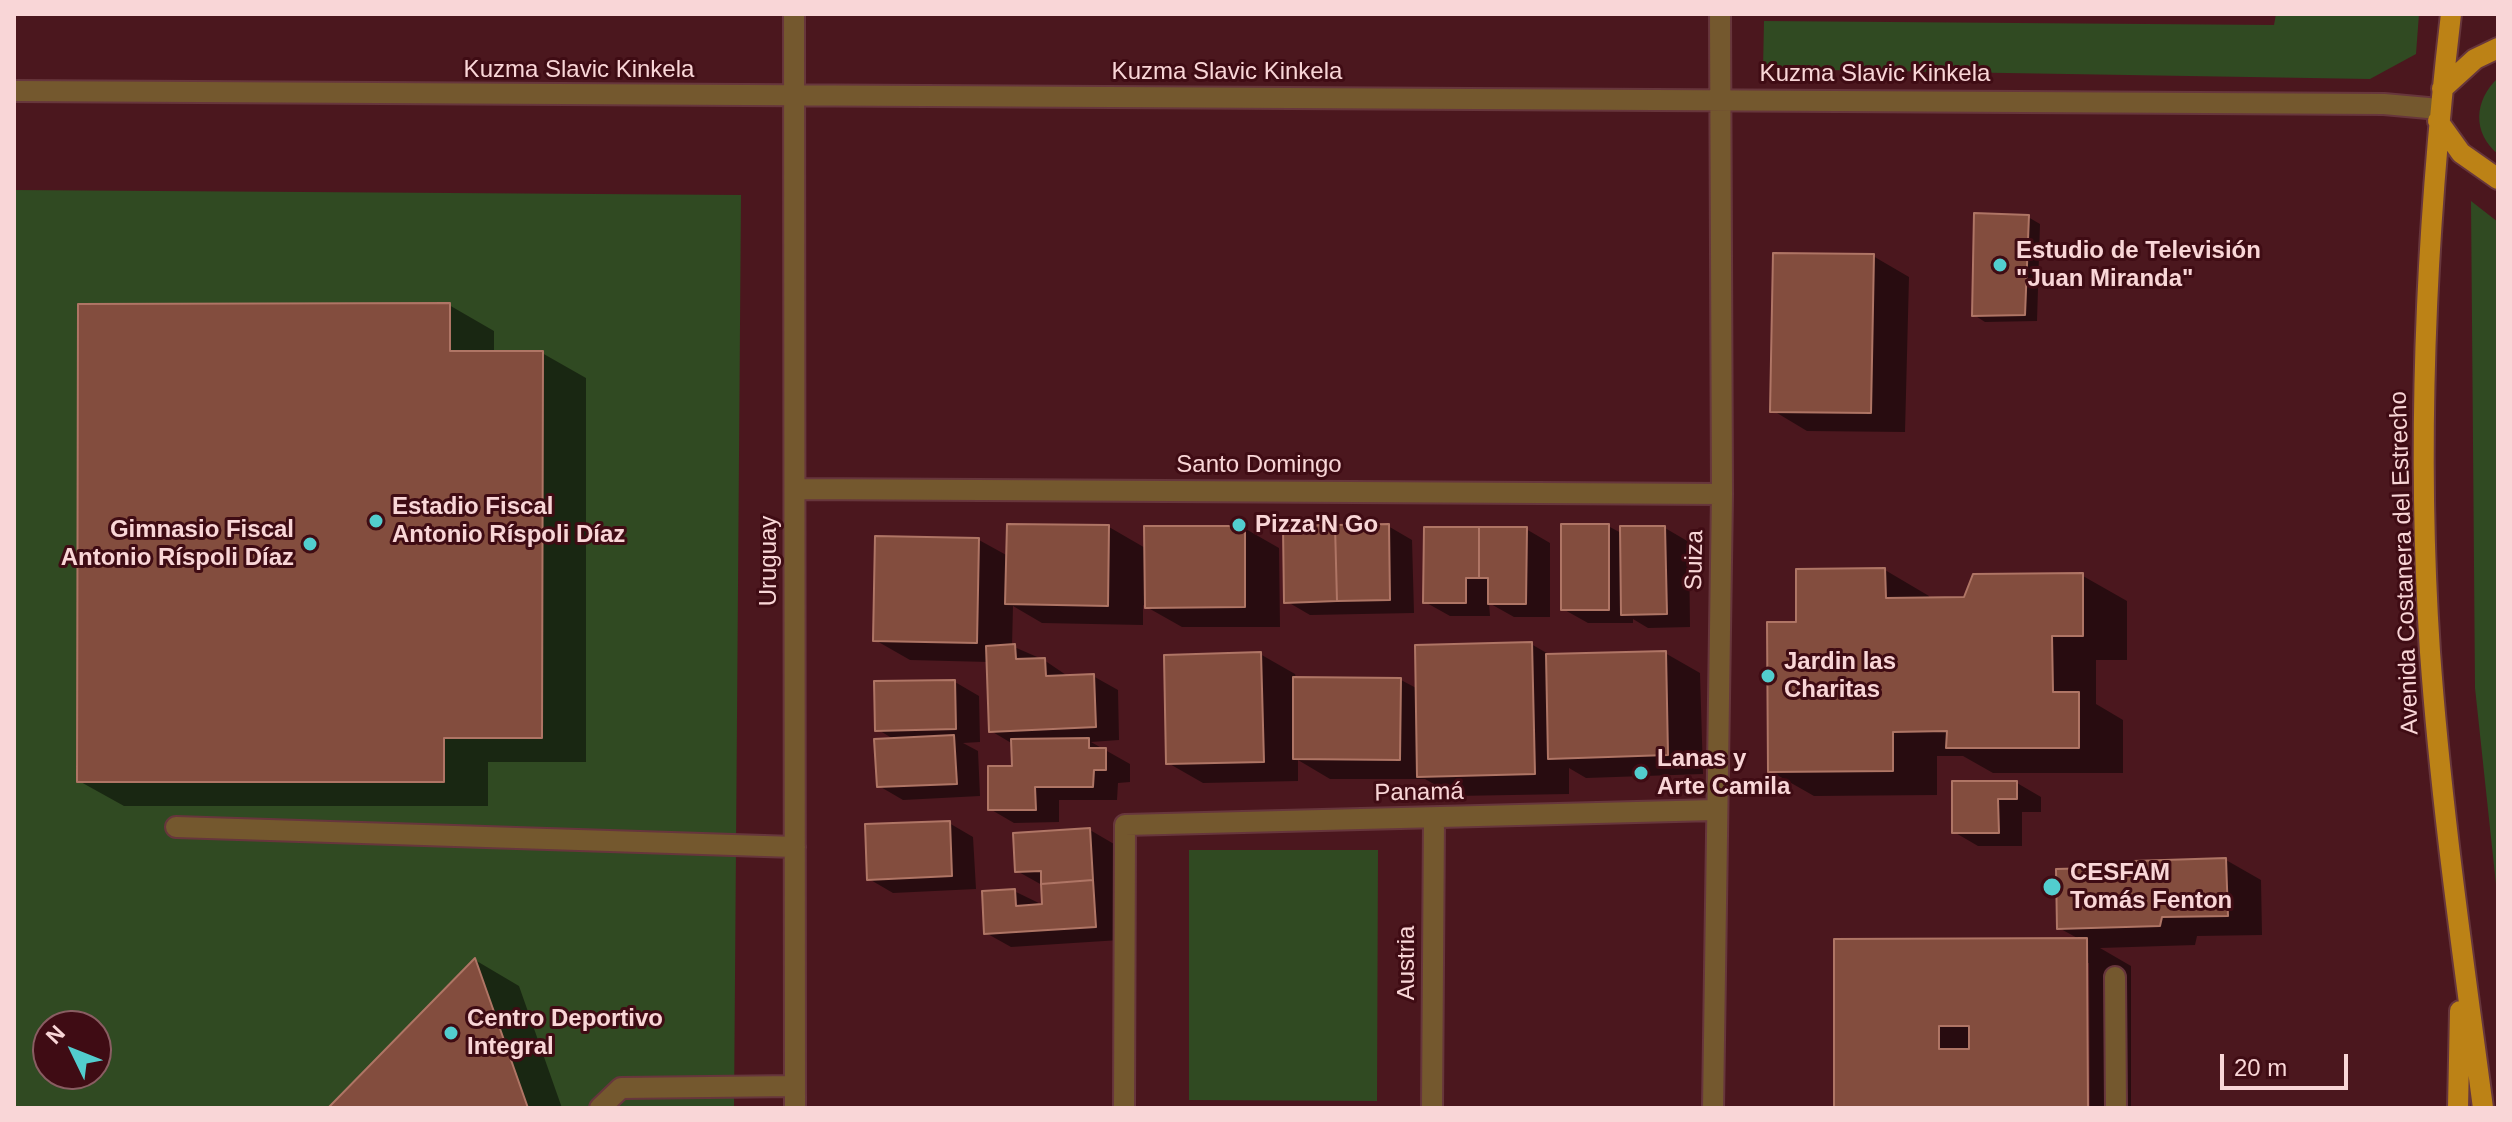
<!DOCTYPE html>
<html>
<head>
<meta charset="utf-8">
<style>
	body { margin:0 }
	#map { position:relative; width:2512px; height:1122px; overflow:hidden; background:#4b171e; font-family:Arial,sans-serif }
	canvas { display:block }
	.frame { position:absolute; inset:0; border:16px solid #f9d6d7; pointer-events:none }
	.north { position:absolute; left:32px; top:1010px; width:80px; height:80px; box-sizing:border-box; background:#3f0c14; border:2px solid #895d62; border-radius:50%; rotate:313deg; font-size:22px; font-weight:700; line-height:32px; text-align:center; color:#f9d6d7 }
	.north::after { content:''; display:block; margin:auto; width:28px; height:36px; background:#52cdce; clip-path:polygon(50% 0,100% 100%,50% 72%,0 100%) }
	.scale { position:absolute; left:2220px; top:1054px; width:128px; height:36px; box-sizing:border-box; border:4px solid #f9d6d7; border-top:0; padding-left:10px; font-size:24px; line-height:28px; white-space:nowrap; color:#f9d6d7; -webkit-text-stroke:6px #3f0c14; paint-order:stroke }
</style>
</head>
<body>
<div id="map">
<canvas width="2512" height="1122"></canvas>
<div class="frame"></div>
<div class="north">N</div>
<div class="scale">20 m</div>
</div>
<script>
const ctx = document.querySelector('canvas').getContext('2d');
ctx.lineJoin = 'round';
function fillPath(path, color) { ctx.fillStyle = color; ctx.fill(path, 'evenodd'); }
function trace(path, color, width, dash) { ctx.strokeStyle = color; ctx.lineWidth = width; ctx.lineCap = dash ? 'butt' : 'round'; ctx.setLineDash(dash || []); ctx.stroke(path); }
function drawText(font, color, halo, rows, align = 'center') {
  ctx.font = font + ' Arial,sans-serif'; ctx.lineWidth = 6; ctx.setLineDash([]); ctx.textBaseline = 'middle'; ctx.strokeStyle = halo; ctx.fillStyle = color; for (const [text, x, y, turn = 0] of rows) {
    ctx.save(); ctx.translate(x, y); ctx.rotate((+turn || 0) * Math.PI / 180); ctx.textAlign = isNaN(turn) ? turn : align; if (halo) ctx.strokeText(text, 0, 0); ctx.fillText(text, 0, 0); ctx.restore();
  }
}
fillPath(new Path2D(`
	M2276 14H2419L2416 54 2370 79 1763 69 1764 21 2274 25Z
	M2498 78V154C2472 133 2474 100 2498 78Z
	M14 190 741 195 734 1108H14ZM48 1026H96V1074H48Z
	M2471 201 2498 222V903L2475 688Z
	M1189 850H1378L1377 1101 1189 1100Z`), '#304a22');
fillPath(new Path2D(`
	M2028 217 2040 224 2037 321 1985 322 1974 315Z
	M1873 256 1909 277 1905 432 1807 431 1772 410Z
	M449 305 494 331V353H542L586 378V762H488V806H124L79 781Z
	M1388 526 1412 540 1414 613 1310 615 1286 601Z
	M1608 526 1623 534 1665 528 1689 542 1690 627 1648 628 1633 619V623H1588L1563 609Z
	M1109 527 1147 549 1244 528 1279 548 1280 627H1182L1143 605V625L1042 623 1013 606 1012 646 1044 660 1069 677 1093 676 1118 690 1119 740 1091 742 1130 764V782L1118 783 1117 800H1059V822L1014 823 990 809 1014 768 1013 744 991 731 989 662 910 660 875 640 979 540 1008 556Z
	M1526 529 1550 543V617H1514L1489 603 1490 616H1450L1425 602Z
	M1885 570 1929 596V599H1965L2083 576 2127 601V660H2096V704L2123 720V773H1993L1963 756H1937V795L1814 796 1770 771 1798 624Z
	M1531 644 1552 656 1665 653 1700 673 1703 774 1586 778 1569 768V794L1455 796 1425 779H1330L1298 760V781L1203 783 1168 763 1260 654 1295 674 1296 679 1401 680 1418 689Z
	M955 682 979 696 980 742 963 743 978 751 980 796 903 800 879 786 895 740 877 729Z
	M2017 783 2041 797V812H2022V846H1978L1954 832Z
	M949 823 973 837 976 889 893 893 869 879Z
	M1090 830 1114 844 1120 940 1011 947 986 933 1014 891 1045 906 1042 885 1017 871Z
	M2226 860 2261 880 2262 935 2197 936 2195 945 2100 948 2131 966V1108H2090L2089 963H2085L2086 1108H1836V941L2081 940 2059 928Z
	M475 960 519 986 562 1108H331Z`), '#0007');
const building = new Path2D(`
	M1974 213 2029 215 2025 315 1972 316Z
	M1773 253 1874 254 1871 413 1770 412Z
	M450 303V351H543L542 738H444V782H77L78 304Z
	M1007 524 1109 525 1108 606 1005 604Z
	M1389 524 1390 600 1337 601 1335 525Z
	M1561 524H1609V610H1561Z
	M1335 525 1337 601 1284 603 1283 526Z
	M1144 526H1245V607L1145 608Z
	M1620 526H1665L1667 614 1621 615Z
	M1424 527H1479V578H1466V603H1423Z
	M1479 527H1527L1526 604H1488V578H1479Z
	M875 536 979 538 977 643 873 641Z
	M1885 568 1886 598 1964 597 1973 574 2083 573V636H2052L2053 692H2079V748H1946L1947 731 1893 732V771L1768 772 1767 622H1796V569Z
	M1532 642 1535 774 1417 777 1415 645Z
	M1015 644 1016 659 1045 658 1046 676 1094 674 1096 727 989 732 986 646Z
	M1666 651 1668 755 1548 759 1546 654Z
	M1261 652 1264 762 1166 764 1164 655Z
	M1293 677 1401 678 1400 760 1293 759Z
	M955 680 956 729 875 731 874 681Z
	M954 735 957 784 877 787 874 739Z
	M1089 738V748H1106V770H1094L1093 787H1035L1036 810H988V766H1012L1011 739Z
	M1952 781H2017V799H1998L1999 833H1952Z
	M950 821 952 876 867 880 865 824Z
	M1090 828 1093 880 1041 884V871L1015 872 1013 833Z
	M2226 858 2228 916 2162 917 2160 926 2057 929 2056 869 2133 867V861Z
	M1093 880 1096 927 984 934 982 891 1015 889 1016 906 1042 904 1041 884Z
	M2087 938 2088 1108H1834V939ZM1939 1026H1969V1049H1939Z
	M475 958 528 1108H328Z`);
fillPath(building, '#834d3e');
trace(building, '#af7565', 2);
const minor = new Path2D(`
	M794 14 795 1108
	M14 91C804 98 1594 97 2384 104L2439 109
	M796 489 1722 494
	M176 827 795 847
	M2115 977 2116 1108
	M600 1108 621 1088 795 1086
	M1124 1108 1125 825 1715 810
	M1432 1108 1434 819
	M1713 1108 1722 494 1720 14`);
const major = new Path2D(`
	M2451 14C2426 226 2416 439 2430 652 2441 805 2463 956 2483 1108
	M2442 89 2475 59 2498 48
	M2438 121 2461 153 2498 179
	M2458 1108 2460 1011`);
trace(minor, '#67363c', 24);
trace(major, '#67363c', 24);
trace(minor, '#74582e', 20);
trace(major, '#bc8216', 20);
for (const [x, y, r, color] of [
	[2000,265,8,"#52cdce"],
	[376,521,8,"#52cdce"],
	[1239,525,8,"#52cdce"],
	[310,544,8,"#52cdce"],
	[1768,676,8,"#52cdce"],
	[1641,773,8,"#52cdce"],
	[2052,887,10,"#52cdce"],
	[451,1033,8,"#52cdce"]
]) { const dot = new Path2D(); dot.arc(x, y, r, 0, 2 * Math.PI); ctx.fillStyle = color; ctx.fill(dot); trace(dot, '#3f0c14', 3); }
drawText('24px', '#f9d6d7', '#3f0c14', [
	["Kuzma Slavic Kinkela",579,70],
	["Kuzma Slavic Kinkela",1227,72],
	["Kuzma Slavic Kinkela",1875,74],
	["Santo Domingo",1259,465],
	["Suiza",1695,560,-89],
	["Uruguay",769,561,-90],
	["Avenida Costanera del Estrecho",2405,563,-92],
	["Panamá",1419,793,-1],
	["Austria",1407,963,-90]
]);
drawText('bold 24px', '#f9d6d7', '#3f0c14', [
	["Estudio de Televisión",2016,251],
	["\"Juan Miranda\"",2016,279],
	["Estadio Fiscal",392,507],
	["Antonio Ríspoli Díaz",392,535],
	["Pizza'N Go",1255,525],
	["Gimnasio Fiscal",294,530,"right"],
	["Antonio Ríspoli Díaz",294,558,"right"],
	["Jardin las",1784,662],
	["Charitas",1784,690],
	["Lanas y",1657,759],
	["Arte Camila",1657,787],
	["CESFAM",2070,873],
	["Tomás Fenton",2070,901],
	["Centro Deportivo",467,1019],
	["Integral",467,1047]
], 'left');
</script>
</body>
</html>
